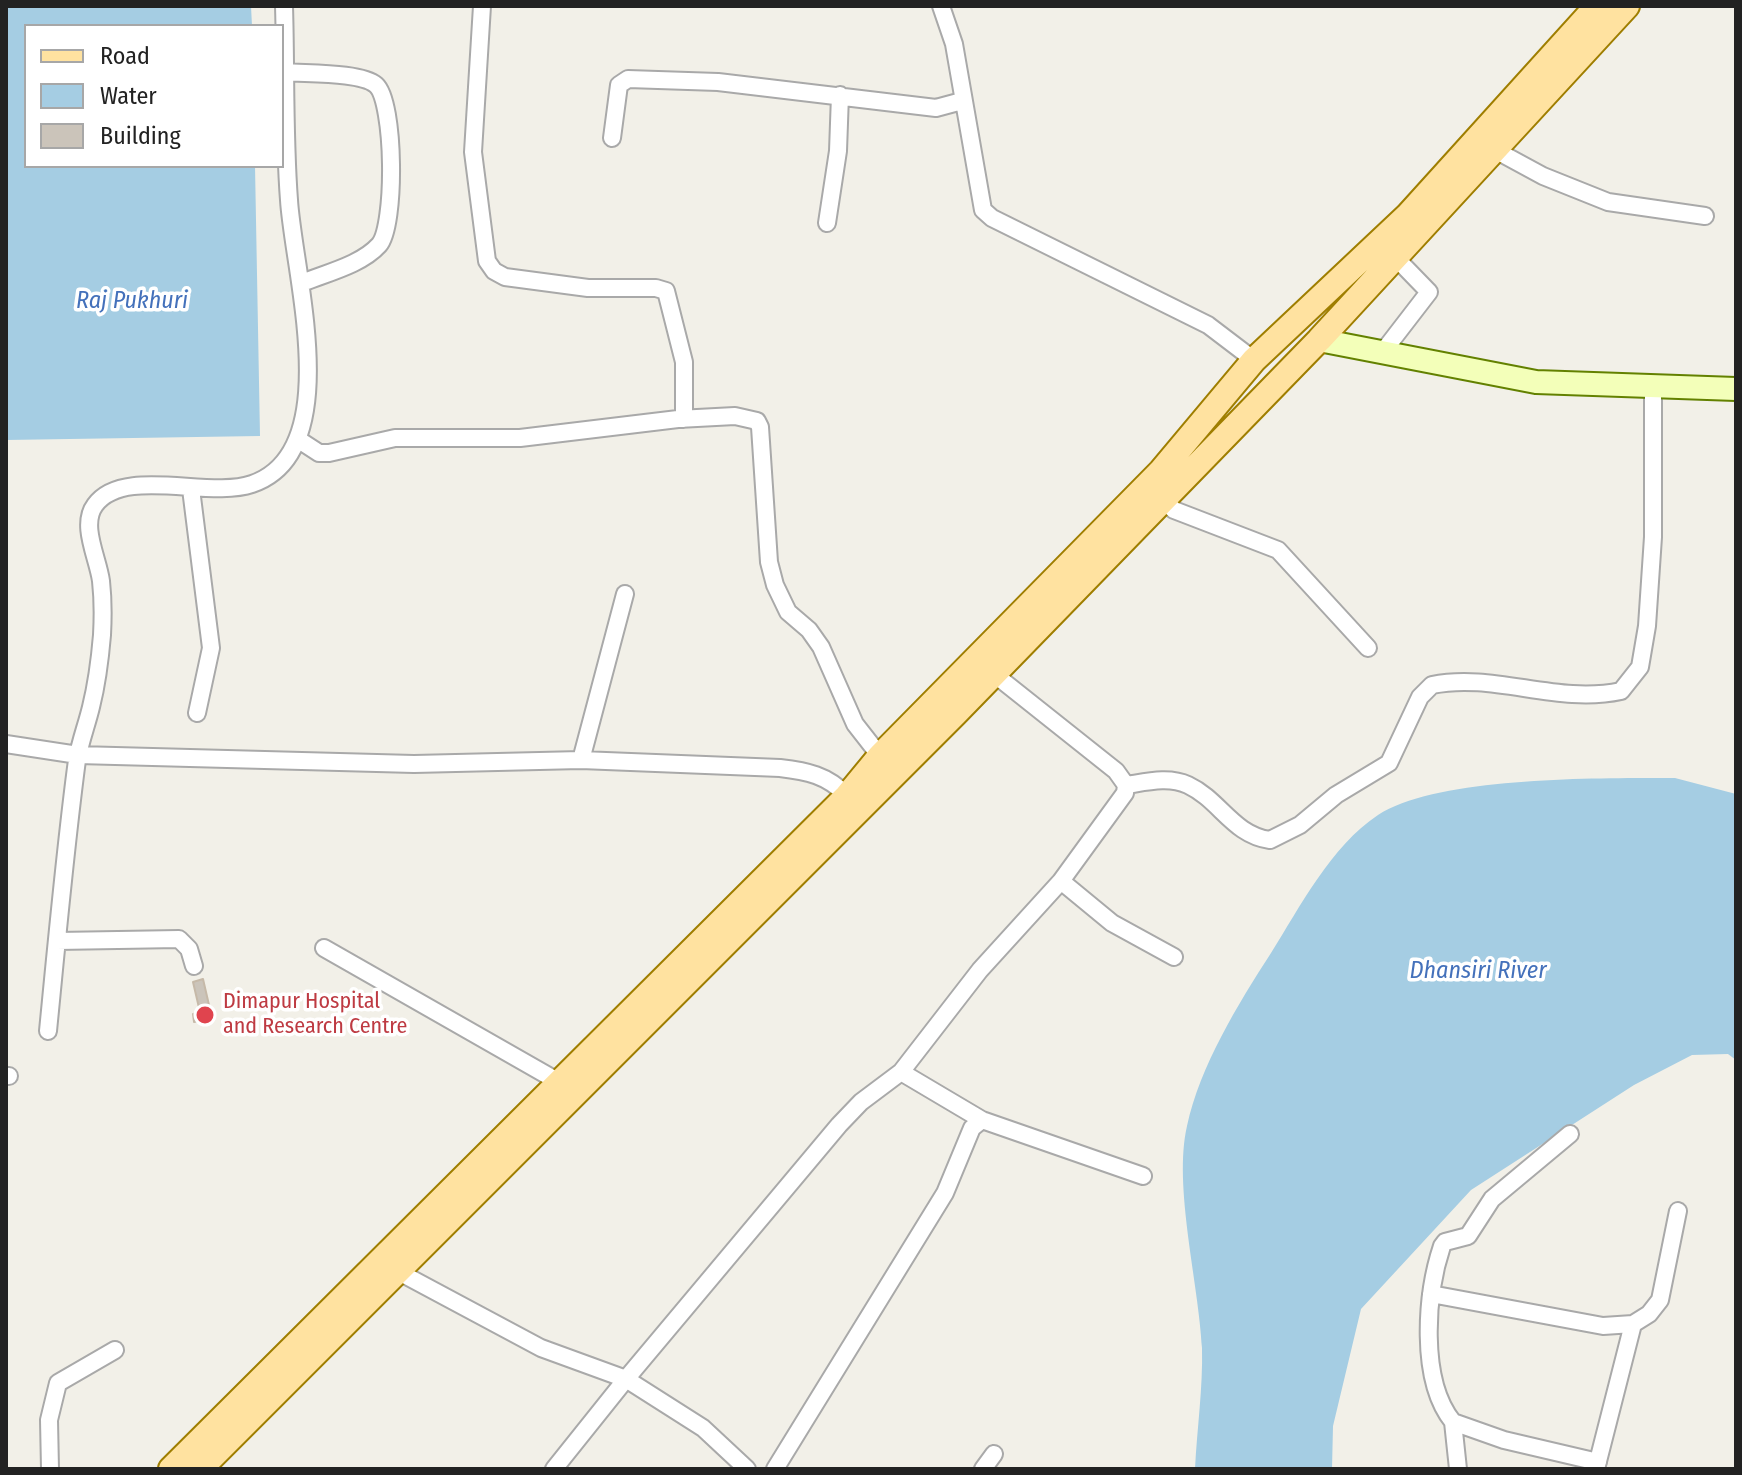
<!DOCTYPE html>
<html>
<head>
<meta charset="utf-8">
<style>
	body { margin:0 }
	#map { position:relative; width:1742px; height:1475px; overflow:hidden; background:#f2f0e8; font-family:"Fira Sans Condensed",sans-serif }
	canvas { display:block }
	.frame { position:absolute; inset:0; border:8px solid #222; pointer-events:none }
	.legend { position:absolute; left:24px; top:24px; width:260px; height:144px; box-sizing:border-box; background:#fff; border:2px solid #a7a7a7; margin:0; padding:10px 14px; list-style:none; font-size:24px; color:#222 }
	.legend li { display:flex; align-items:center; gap:16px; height:40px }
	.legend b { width:40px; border:2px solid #a7a7a7 }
</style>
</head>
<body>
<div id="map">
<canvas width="1742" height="1475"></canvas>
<div class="frame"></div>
<ul class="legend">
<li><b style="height:10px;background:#ffe2a0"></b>Road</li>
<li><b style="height:22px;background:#a5cde3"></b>Water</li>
<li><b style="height:22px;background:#cbc4ba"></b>Building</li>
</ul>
</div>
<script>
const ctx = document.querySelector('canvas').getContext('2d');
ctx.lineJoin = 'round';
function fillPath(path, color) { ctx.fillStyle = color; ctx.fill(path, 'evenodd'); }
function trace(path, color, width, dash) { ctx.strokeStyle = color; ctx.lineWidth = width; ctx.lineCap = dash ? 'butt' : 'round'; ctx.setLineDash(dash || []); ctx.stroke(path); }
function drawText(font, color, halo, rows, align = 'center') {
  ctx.font = font + ' "Fira Sans Condensed",sans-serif'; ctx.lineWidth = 7; ctx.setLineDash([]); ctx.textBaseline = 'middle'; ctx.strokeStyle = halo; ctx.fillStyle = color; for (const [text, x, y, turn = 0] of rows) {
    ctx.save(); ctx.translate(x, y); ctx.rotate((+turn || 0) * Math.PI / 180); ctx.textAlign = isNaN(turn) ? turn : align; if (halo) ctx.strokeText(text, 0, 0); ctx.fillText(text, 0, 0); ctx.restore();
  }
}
fillPath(new Path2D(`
	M6 6H251L252 26H26V166H255L260 436 6 440Z
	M1675 778 1736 794V1060L1728 1054 1692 1055 1634 1085 1471 1190 1361 1309 1333 1426 1332 1469H1195C1197 1429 1203 1388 1202 1348 1199 1284 1173 1186 1187 1126 1200 1066 1238 1004 1271 953 1300 907 1331 846 1378 815 1438 776 1600 778 1675 778Z`), '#a5cde3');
const building = new Path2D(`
	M203 979 212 1018 194 1022 193 1014 200 1012 193 982Z`);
fillPath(building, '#cbc4ba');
trace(building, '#c6b9a8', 2);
const street = new Path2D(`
	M482 6 473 152 487 261 494 271 505 277 588 288H656L666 291 684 362V419
	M941 6 954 44 983 210 992 218 1208 325 1254 360
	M285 72C306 74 361 72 376 85 395 102 396 226 379 245 361 265 326 273 302 283
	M612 138 619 85 628 79 718 82 936 108 962 101
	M1495 150 1543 176 1608 202 1705 216
	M827 223 838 151 840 95
	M1382 353 1429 292 1396 258
	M299 440 319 453H329L395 438H520L678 419 735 416 757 421 760 427 769 562 775 585 788 612 809 630 821 647 855 724 880 756
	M191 489 211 648 197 713
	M1163 500 1174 510 1278 550 1368 648
	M6 744 78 755 414 764 581 760 780 768C806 771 828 775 847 796
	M581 760 625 594
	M1126 785C1146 782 1169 776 1188 785 1220 800 1233 835 1270 840L1300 825 1336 795 1389 763 1420 697 1432 685C1494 672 1557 705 1621 691L1640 667 1647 626 1653 537V386
	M1061 881 1112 923 1174 957
	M57 941 179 939 189 949 194 966
	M324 948 559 1082
	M48 1031C57 940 65 850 77 760 80 742 87 724 91 707 97 683 100 659 102 635 103 617 103 599 101 581 98 558 80 525 95 505 123 466 209 499 252 484 347 452 293 271 289 200 284 135 286 71 284 6
	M901 1072 982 1120
	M6 1076H9
	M1570 1134 1492 1199 1468 1236 1445 1242 1442 1246C1426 1294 1419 1380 1453 1422L1504 1440 1598 1462
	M397 1271 541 1348 626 1379 839 1125 861 1102 901 1072 980 970 1061 881 1125 793 1126 785 1116 771 994 674
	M1431 1294 1603 1326 1633 1324 1649 1314 1660 1300 1678 1211
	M1453 1422 1458 1469
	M50 1469 49 1420 58 1383 115 1350
	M554 1469 626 1379 703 1428 747 1469
	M775 1469 945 1193 972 1128 982 1120 1143 1176
	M983 1469 994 1454
	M1596 1469 1633 1324`);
const secondary = new Path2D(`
	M1319 340 1536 382 1736 389`);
const primary = new Path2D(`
	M171 1469 847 796 880 756 1161 471 1254 360 1408 215 1597 6
	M200 1469 955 714 1319 340 1627 6`);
trace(street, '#a9a9a9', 20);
trace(secondary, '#638100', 26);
trace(primary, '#9f7e00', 28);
trace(street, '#fff', 16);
trace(secondary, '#f3ffb9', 22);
trace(primary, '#ffe2a0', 24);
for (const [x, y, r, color] of [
	[205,1015,10,"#e0444e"]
]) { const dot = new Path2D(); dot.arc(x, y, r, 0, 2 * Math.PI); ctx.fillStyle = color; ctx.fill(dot); trace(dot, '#fff', 3); }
drawText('22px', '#be3a42', '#fff', [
	["Dimapur Hospital",223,1002],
	["and Research Centre",223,1027]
], 'left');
drawText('italic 24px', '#4471bb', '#fff', [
	["Raj Pukhuri",132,301],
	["Dhansiri River",1478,971]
]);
</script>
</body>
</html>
